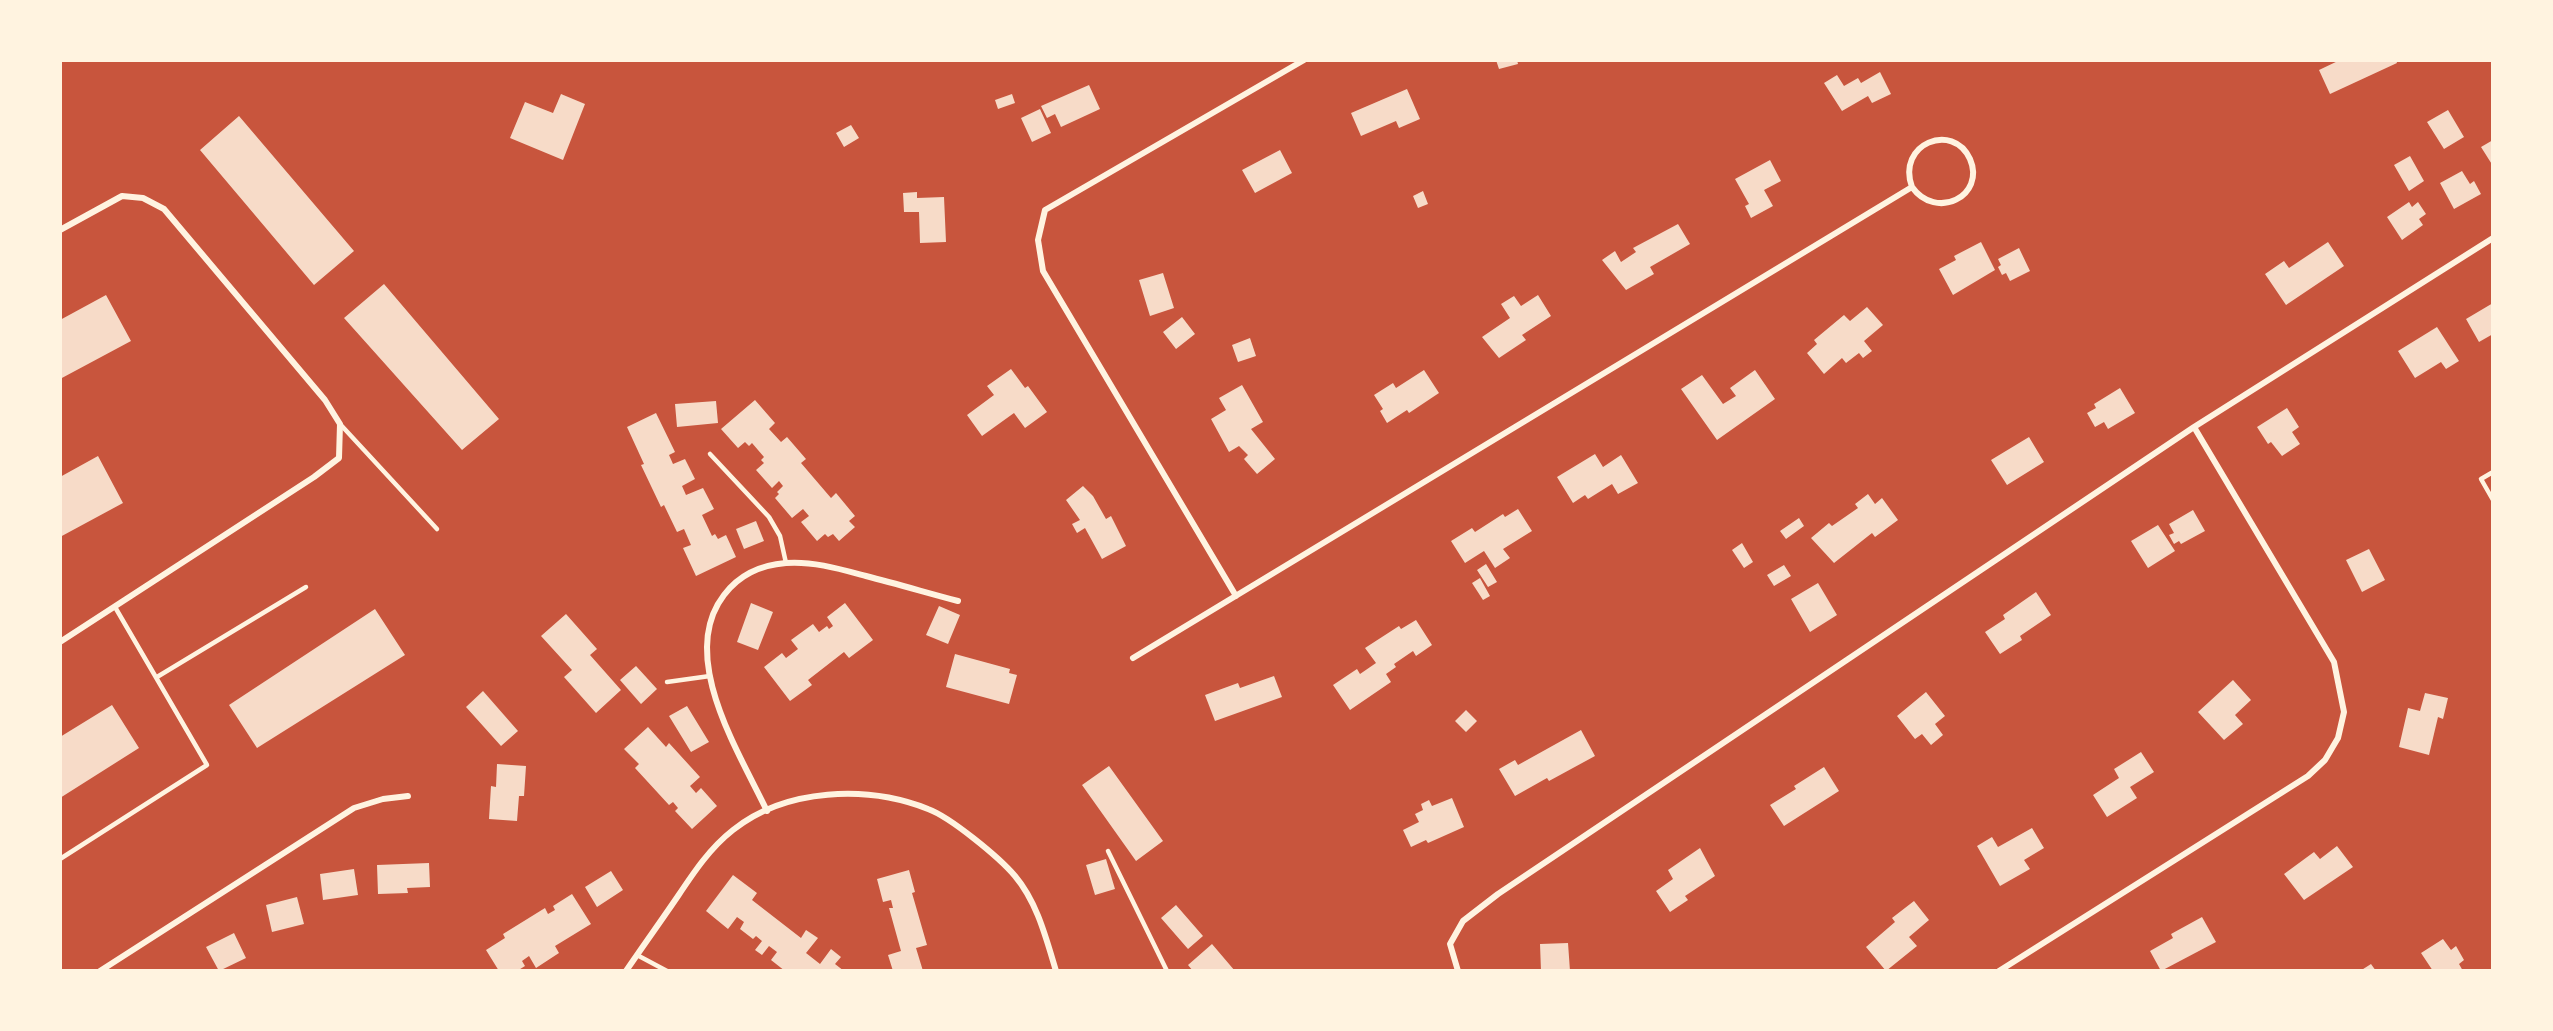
<!DOCTYPE html>
<html>
<head>
<meta charset="utf-8">
<style>
	body { margin:0 }
	#map { position:relative; width:2553px; height:1031px; overflow:hidden; background:#c8553d; font-family:"PT Sans Narrow",sans-serif }
	canvas { display:block }
	.frame { position:absolute; inset:0; border:62px solid #fff3e0; pointer-events:none }
</style>
</head>
<body>
<div id="map">
<canvas width="2553" height="1031"></canvas>
<div class="frame"></div>
</div>
<script>
const ctx = document.querySelector('canvas').getContext('2d');
ctx.lineJoin = 'round';
function fillPath(path, color) { ctx.fillStyle = color; ctx.fill(path, 'evenodd'); }
function trace(path, color, width, dash) { ctx.strokeStyle = color; ctx.lineWidth = width; ctx.lineCap = dash ? 'butt' : 'round'; ctx.setLineDash(dash || []); ctx.stroke(path); }
fillPath(new Path2D(`
	M1496 60H1517L1518 64 1499 69Z
	M2340 60H2396L2397 63 2330 94 2319 70Z
	M1880 72 1891 94 1872 103 1868 96 1842 111 1824 83 1837 75 1844 86 1858 78 1861 83Z
	M1089 85 1100 109 1061 127 1055 114 1047 118 1041 106Z
	M1407 89 1420 119 1399 128 1396 121 1361 136 1351 113Z
	M561 94 585 104 563 160 510 138 525 102 553 113Z
	M1012 94 1015 103 998 109 995 100Z
	M1040 109 1051 133 1032 142 1021 118Z
	M2448 110 2464 137 2444 149 2427 122Z
	M239 116 354 251 314 285 200 150Z
	M851 125 859 138 844 147 836 133Z
	M2493 140V166L2481 147Z
	M1280 150 1292 173 1255 193 1242 170Z
	M2410 156 2424 181 2409 191 2394 165Z
	M1770 160 1781 181 1764 190 1773 206 1751 218 1745 206 1749 204 1735 179Z
	M2462 171 2470 184 2474 181 2481 194 2454 209 2440 183Z
	M1423 191 1428 204 1418 208 1413 196Z
	M917 192V198L944 197 946 242 920 243 919 212H904L903 193Z
	M2409 202 2412 207 2418 202 2426 214 2419 219 2423 225 2402 240 2387 217Z
	M1678 224 1690 244 1650 267 1654 274 1626 290 1602 260 1615 251 1621 262 1636 252 1633 248Z
	M1981 242 1995 270 1953 295 1939 269 1956 260 1954 256Z
	M2328 242 2344 266 2286 305 2265 274 2284 261 2289 268Z
	M2019 248 2030 271 2010 281 2006 273 2002 275 1998 267 2001 265 1998 259Z
	M1163 273 1174 308 1150 316 1139 280Z
	M384 284 499 419 462 450 344 318Z
	M106 295 131 341 60 379V320Z
	M1538 295 1551 316 1522 335 1526 340 1499 358 1482 337 1510 318 1501 304 1514 296 1521 306Z
	M2493 303V334L2479 342 2466 319Z
	M1867 307 1883 325 1864 341 1872 351 1863 358 1859 353 1846 363 1842 358 1824 374 1807 353 1817 344 1814 340 1844 315 1850 321Z
	M1182 317 1195 334 1176 349 1163 332Z
	M2437 327 2459 361 2446 369 2441 362 2415 378 2398 351Z
	M1250 338 1256 356 1238 362 1232 345Z
	M1011 369 1025 388 1028 386 1047 412 1025 428 1014 413 982 436 967 415 994 395 987 386Z
	M1424 370 1439 393 1409 413 1407 410 1387 423 1380 411 1383 409 1374 395 1393 383 1396 388Z
	M1755 370 1775 399 1717 440 1681 389 1702 375 1723 404 1736 396 1730 388Z
	M1242 385 1263 422 1251 429 1275 459 1257 474 1244 459 1248 455 1239 446 1229 452 1211 419 1226 410 1219 398Z
	M2120 388 2135 413 2108 429 2104 422 2095 427 2087 413 2096 408 2094 404Z
	M755 400 775 423 769 429 781 442 787 437 806 459 801 463 831 498 836 493 855 516 849 521 855 527 839 541 833 534 828 537 825 534 817 541 801 522 809 516 803 509 792 518 775 498 779 494 777 492 783 486 779 481 772 488 756 470 764 463 761 460 764 457 752 443 749 446 745 442 738 448 721 429Z
	M716 401 718 423 677 427 675 404Z
	M2287 408 2299 427 2292 432 2300 444 2282 456 2271 442 2268 444 2257 427Z
	M656 413 675 452 669 455 673 464 685 459 695 479 682 486 686 495 703 488 714 509 702 515 712 536 715 534 718 539 726 535 736 557 696 576 683 548 691 545 684 529 677 532 664 505 661 507 641 465 644 464 627 427Z
	M2029 437 2044 462 2007 485 1991 460Z
	M1595 454 1603 467 1621 455 1638 483 1618 494 1612 484 1588 499 1585 495 1573 503 1557 477Z
	M98 456 123 503 60 537V477Z
	M1083 486 1093 496 1106 519 1111 516 1126 546 1102 559 1085 528 1077 533 1072 524 1080 520 1066 500Z
	M1868 494 1875 504 1882 498 1898 520 1875 537 1872 533 1834 563 1811 538 1829 523 1832 526 1858 508 1855 504Z
	M1518 509 1532 531 1503 549 1510 558 1495 568 1484 551 1465 563 1451 541 1472 528 1475 532 1503 514 1505 517Z
	M2193 510 2205 531 2181 544 2179 541 2174 544 2169 535 2174 533 2169 524Z
	M1799 518 1804 526 1786 539 1780 531Z
	M756 521 764 541 744 549 736 529Z
	M2158 525 2175 551 2148 568 2131 541Z
	M1742 543 1753 562 1744 568 1732 550Z
	M2369 549 2385 580 2362 592 2346 560Z
	M1486 564 1497 582 1488 587 1477 570Z
	M1784 565 1791 576 1774 586 1767 575Z
	M1480 578 1490 596 1483 600 1472 583Z
	M1818 583 1837 615 1810 632 1791 599Z
	M2036 592 2051 615 2020 636 2022 640 2000 654 1985 632 2005 619 2003 615Z
	M751 603 773 612 758 650 737 642Z
	M845 603 873 640 849 658 844 652 808 680 812 685 790 701 764 667 782 653 786 658 798 649 791 640 813 624 819 632 827 626 829 629 833 626 827 617Z
	M939 606 960 615 948 644 926 635Z
	M375 609 405 655 257 748 229 705Z
	M566 614 597 649 590 655 621 690 596 713 564 677 572 670 541 636Z
	M1416 620 1432 645 1416 656 1413 651 1394 664 1396 667 1386 674 1391 682 1350 710 1333 685 1357 669 1360 674 1376 663 1365 648 1399 626 1401 629Z
	M955 654 1010 669 1009 673 1017 675 1009 704 946 687Z
	M636 666 657 689 641 704 620 680Z
	M1274 676 1282 697 1215 721 1205 695 1238 683 1240 688Z
	M2233 680 2251 700 2235 715 2243 724 2224 740 2198 712Z
	M483 691 518 731 501 746 466 707Z
	M1926 692 1945 716 1935 724 1943 735 1931 745 1922 734 1915 739 1897 716Z
	M2425 693 2448 698 2443 719 2438 717 2429 755 2399 747 2408 708 2420 711Z
	M112 705 139 748 60 798V737Z
	M687 706 709 742 691 752 669 716Z
	M1466 710 1477 721 1466 732 1455 721Z
	M648 727 666 747 669 743 700 777 690 786 696 793 701 788 717 806 692 829 675 811 678 808 673 802 669 805 635 768 639 764 624 749Z
	M1581 730 1595 756 1549 781 1547 778 1515 796 1499 769 1515 760 1518 765Z
	M2141 752 2154 772 2130 787 2137 798 2107 817 2093 795 2119 778 2114 769Z
	M497 764 526 766 524 796H519L517 821 489 819 491 786 496 787Z
	M1109 766 1163 841 1136 861 1082 785Z
	M1824 767 1839 791 1784 826 1770 805 1796 789 1794 786Z
	M1452 798 1464 827 1428 843 1426 840 1411 847 1403 830 1419 822 1415 814 1423 810 1421 804 1429 800 1432 806Z
	M2032 828 2044 848 2024 860 2030 869 2000 886 1977 846 1992 837 1998 847Z
	M2337 846 2353 867 2304 900 2284 874 2314 852 2320 859Z
	M1700 848 1715 876 1685 896 1688 900 1670 912 1656 891 1673 879 1668 870Z
	M1106 859 1115 889 1095 895 1086 865Z
	M429 863 430 887 407 888 408 893 378 894 377 865Z
	M354 869 358 895 323 900 320 874Z
	M909 870 915 892 912 893 927 945 916 948 923 971H893L888 955 901 951 889 908H893L891 900 883 902 877 879Z
	M611 871 623 890 597 907 585 887Z
	M733 875 757 893 752 900 801 938 806 930 818 938 806 953 820 964 831 949 841 957 835 964 844 971H785L771 960 777 952 769 946 762 955 755 950 762 941 756 936 753 939 740 929 744 922 737 917 728 929 706 911Z
	M572 894 591 924 555 946 559 953 536 968 529 956 522 961 525 966 517 971H499L486 950 505 938 503 934 545 908 548 914 555 910 553 906Z
	M297 897 304 924 272 932 266 905Z
	M1914 901 1929 920 1909 937 1917 946 1886 971 1866 947 1895 922 1892 918Z
	M1176 905 1203 936 1188 949 1161 918Z
	M2202 917 2216 942 2161 971 2150 951 2173 938 2171 934Z
	M234 933 246 958 219 971 206 947Z
	M2443 939 2451 950 2456 946 2464 960 2459 964 2463 971H2433L2421 953Z
	M1568 943 1570 971H1541L1540 944Z
	M1212 944 1235 971H1193L1188 965Z
	M2371 964 2376 971H2360Z`), '#f7dbc8');
trace(new Path2D(`
	M340 424 437 529
	M710 454 769 517 780 536 786 563
	M2493 472 2481 479 2493 500
	M157 677 306 587
	M667 682 710 676
	M1108 851 1167 971
	M60 859 207 765 115 607
	M637 955 667 971`), '#fff3e0', 4.5);
trace(new Path2D(`
	M60 230 122 196 143 198 164 209 325 400 340 424 339 458 314 477 60 642
	M1236 596 1043 271 1038 240 1045 210 1304 60
	M1133 658 1912 187C1936 221 1986 196 1970 159 1953 121 1896 144 1912 187
	M767 811C739 752 677 656 724 595 739 575 760 565 786 563 813 561 840 569 866 576 897 584 928 593 958 601
	M100 971 354 808 383 799 408 796
	M626 971C643 946 661 921 678 896 694 872 710 848 733 830 786 788 867 785 928 809 950 817 999 857 1015 876 1037 902 1046 938 1056 971
	M1458 971 1450 944 1463 921 1498 894 2194 427 2493 238
	M1999 971 2308 776 2325 760 2338 738 2344 712 2334 662 2194 427`), '#fff3e0', 6);
</script>
</body>
</html>
